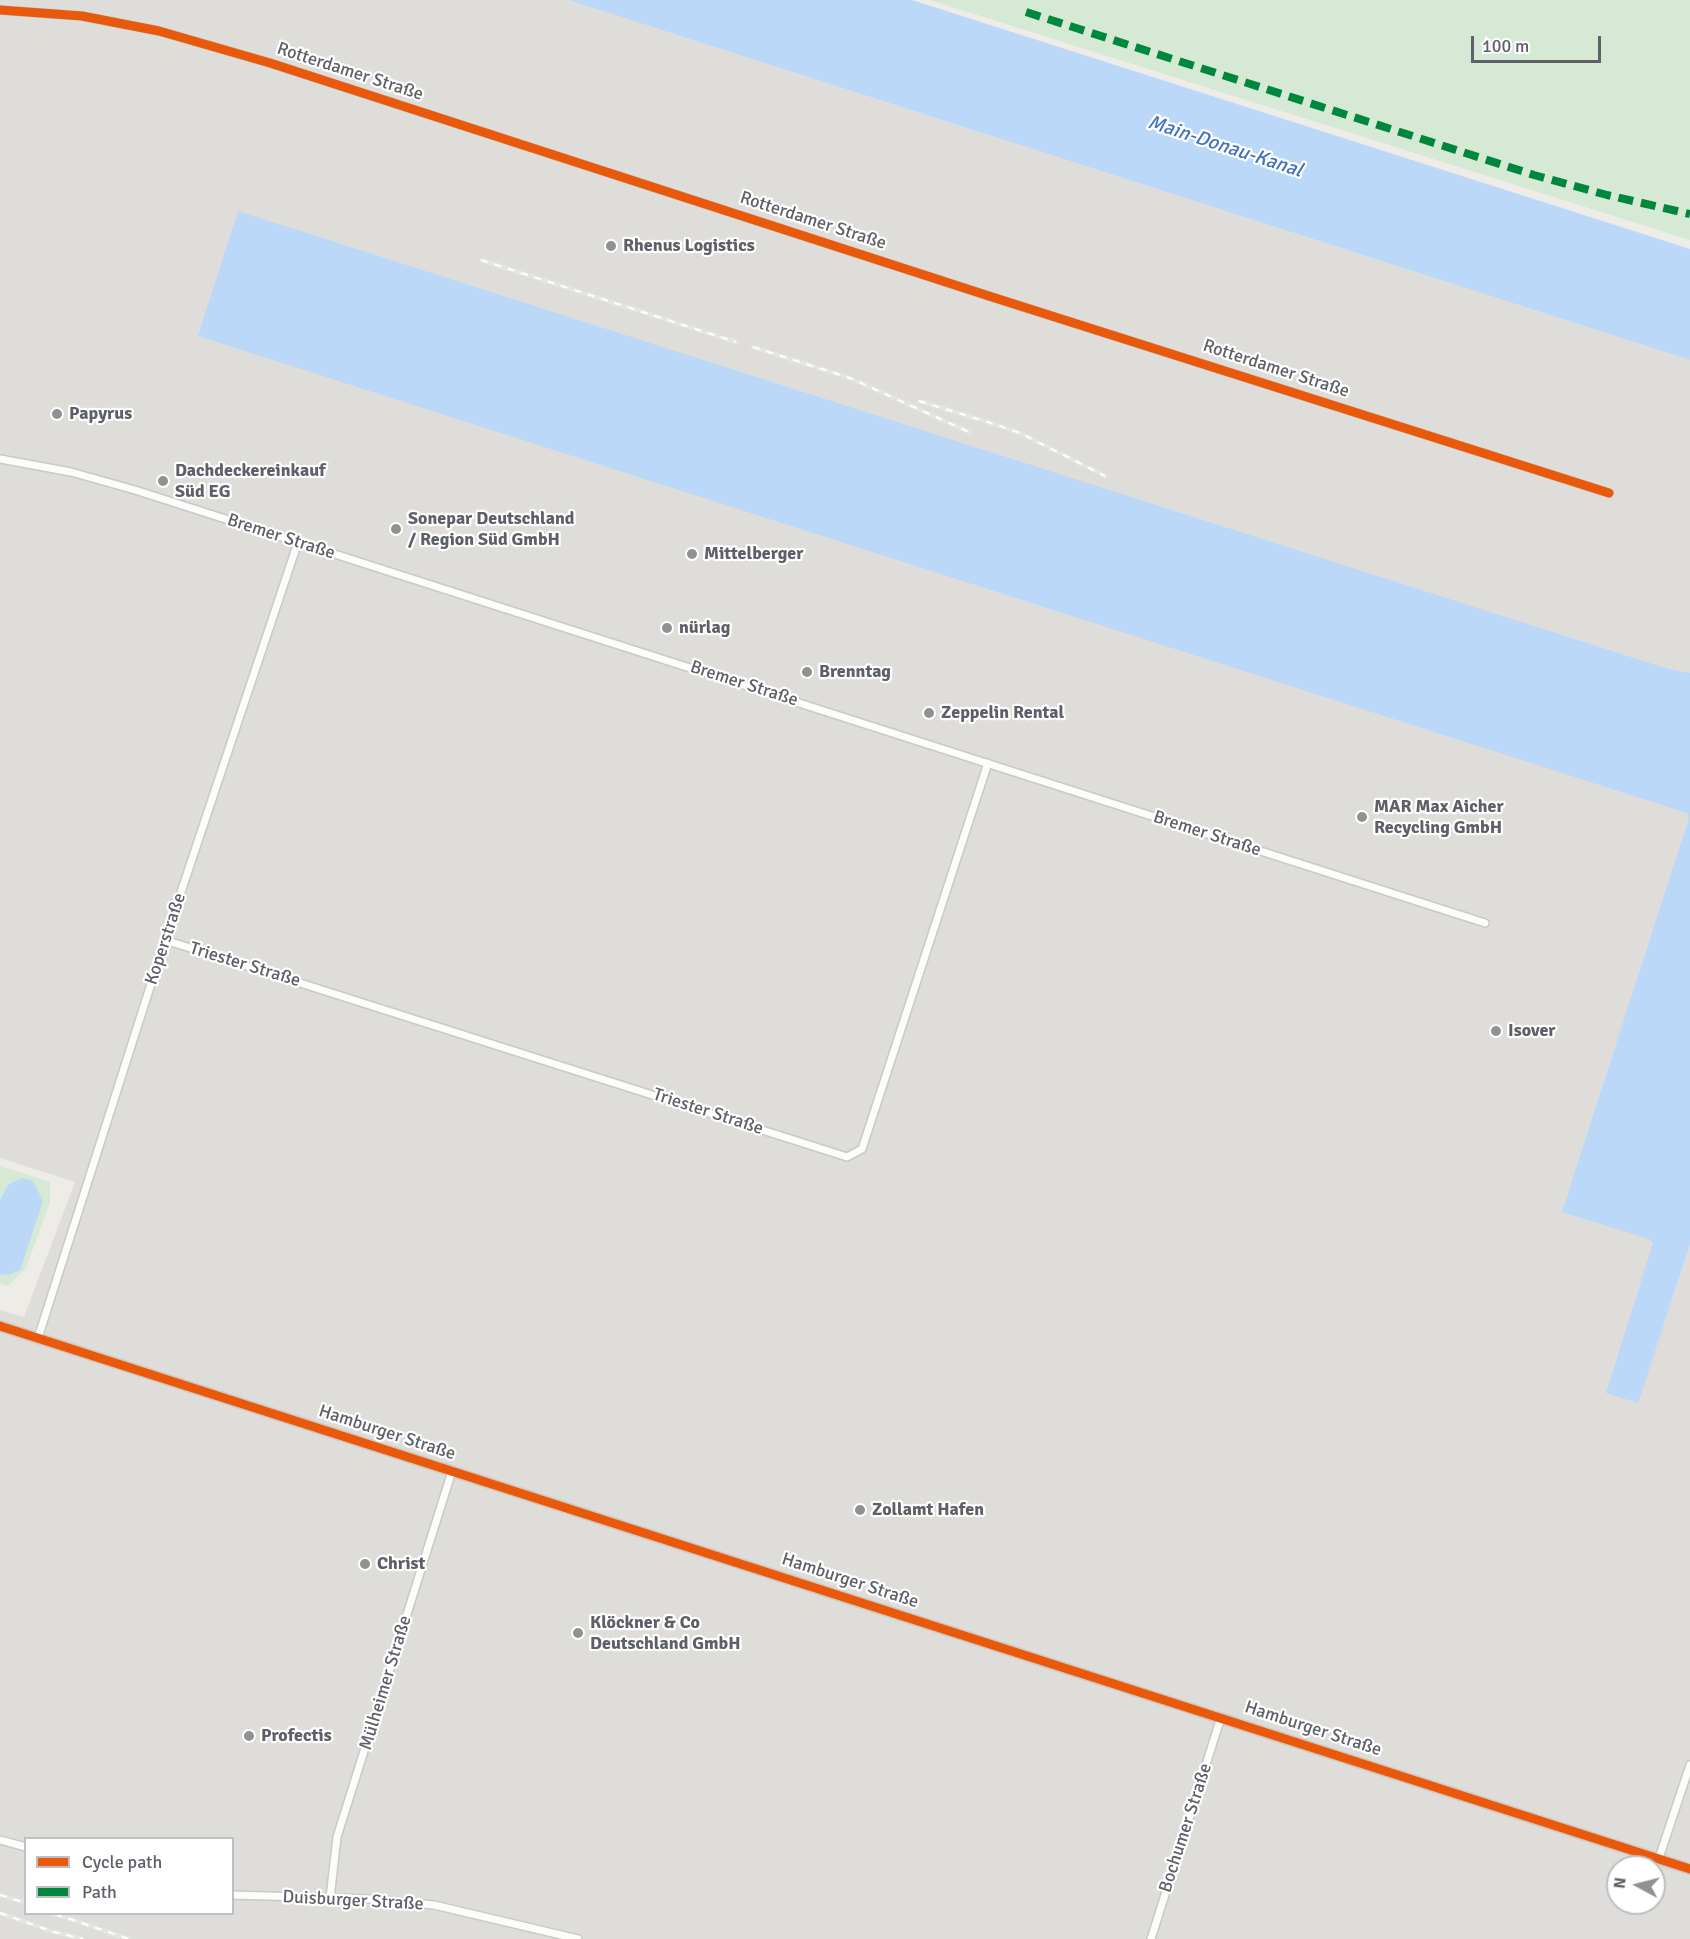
<!DOCTYPE html>
<html>
<head>
<meta charset="utf-8">
<style>
	body { margin:0 }
	#map { position:relative; width:1690px; height:1939px; overflow:hidden; background:#edece7; font-family:Signika,sans-serif }
	canvas { display:block }
	.legend { position:absolute; left:24px; top:1837px; width:210px; height:78px; box-sizing:border-box; background:#fff; border:2px solid #bebfc2; margin:0; padding:8px 10px; list-style:none; font-size:18px; color:#5d6066 }
	.legend li { display:flex; align-items:center; gap:12px; height:30px }
	.legend b { width:30px; border:2px solid #bebfc2 }
	.north { position:absolute; left:1606px; top:1855px; width:60px; height:60px; box-sizing:border-box; background:#fff; border:2px solid #bebfc2; border-radius:50%; rotate:277deg; font-size:16px; font-weight:700; line-height:24px; text-align:center; color:#5d6066 }
	.north::after { content:''; display:block; margin:auto; width:21px; height:27px; background:#8f9193; clip-path:polygon(50% 0,100% 100%,50% 72%,0 100%) }
	.scale { position:absolute; left:1471px; top:36px; width:130px; height:27px; box-sizing:border-box; border:3px solid #5d6066; border-top:0; padding-left:8px; font-size:18px; line-height:21px; white-space:nowrap; color:#5d6066; -webkit-text-stroke:4px #fff; paint-order:stroke }
</style>
</head>
<body>
<div id="map">
<canvas width="1690" height="1939"></canvas>
<ul class="legend">
<li><b style="height:8px;background:#e8590c"></b>Cycle path</li>
<li><b style="height:8px;background:#00873e"></b>Path</li>
</ul>
<div class="north">N</div>
<div class="scale">100 m</div>
</div>
<script>
const ctx = document.querySelector('canvas').getContext('2d');
ctx.lineJoin = 'round';
function fillPath(path, color) { ctx.fillStyle = color; ctx.fill(path, 'evenodd'); }
function trace(path, color, width, dash) { ctx.strokeStyle = color; ctx.lineWidth = width; ctx.lineCap = dash ? 'butt' : 'round'; ctx.setLineDash(dash || []); ctx.stroke(path); }
function drawText(font, color, halo, rows, align = 'center') {
  ctx.font = font + ' Signika,sans-serif'; ctx.lineWidth = 4.5; ctx.setLineDash([]); ctx.textBaseline = 'middle'; ctx.strokeStyle = halo; ctx.fillStyle = color; for (const [text, x, y, turn = 0] of rows) {
    ctx.save(); ctx.translate(x, y); ctx.rotate((+turn || 0) * Math.PI / 180); ctx.textAlign = isNaN(turn) ? turn : align; if (halo) ctx.strokeText(text, 0, 0); ctx.fillText(text, 0, 0); ctx.restore();
  }
}
fillPath(new Path2D(`
	M0 0H568L1690 360V1939H0V1310L24 1317 75 1182 0 1158ZM26 1838H232V1914H26ZM1618 1867H1654V1903H1618Z`), '#deddd9');
fillPath(new Path2D(`
	M930 0H1690V240Z
	M0 1166 50 1182V1202L26 1268 8 1286 0 1284V1274L8 1275V1185L0 1200Z`), '#d5e9d4');
fillPath(new Path2D(`
	M568 0H912L1690 249V360Z
	M238 211 1665 668 1690 673V1244L1638 1403 1606 1393 1653 1243 1649 1239 1562 1212 1689 818 1687 813 198 336Z
	M22 1178 33 1181 43 1201 20 1270 8 1275 0 1274V1200L8 1185Z`), '#bbd8f8');
const street = new Path2D(`
	M0 10 82 16 159 31 270 63 992 297 1609 493
	M0 459 71 472 135 490 1485 923
	M165 940 847 1157 862 1149 988 763
	M38 1338 165 940 298 542
	M0 1840 26 1847
	M1659 1858 1690 1765
	M232 1895 370 1899 434 1905 578 1939
	M330 1898 337 1837 452 1471
	M1151 1939 1221 1717`);
const secondary = new Path2D(`
	M0 1326 1690 1869`);
trace(street, '#c9c9c8', 10);
trace(secondary, '#cacac9', 12);
trace(street, '#fcfcfb', 7);
trace(secondary, '#fcfcfb', 9);
const rail = new Path2D(`
	M481 260 736 342
	M753 347 850 378 969 432
	M919 401 991 423 1020 433 1105 476
	M0 1895 26 1903
	M0 1913 54 1932 83 1939
	M55 1914 129 1939`);
trace(rail, '#e4e4e3', 4.5);
trace(rail, '#fff', 2, [7]);
trace(new Path2D(`
	M1026 12 1534 175 1607 195 1690 214`), '#00873e', 8, [15, 8]);
trace(new Path2D(`
	M0 10 82 16 159 31 270 63 992 297 1609 493
	M0 1326 1690 1869`), '#e8590c', 9);
for (const [x, y, r, color] of [
	[611,246,6,"#8f9193"],
	[57,414,6,"#8f9193"],
	[163,481,6,"#8f9193"],
	[396,529,6,"#8f9193"],
	[692,554,6,"#8f9193"],
	[667,628,6,"#8f9193"],
	[807,672,6,"#8f9193"],
	[929,713,6,"#8f9193"],
	[1362,817,6,"#8f9193"],
	[1496,1031,6,"#8f9193"],
	[860,1510,6,"#8f9193"],
	[365,1564,6,"#8f9193"],
	[578,1633,6,"#8f9193"],
	[249,1736,6,"#8f9193"]
]) { const dot = new Path2D(); dot.arc(x, y, r, 0, 2 * Math.PI); ctx.fillStyle = color; ctx.fill(dot); trace(dot, '#fff', 2); }
drawText('18px', '#5d6066', '#fff', [
	["Rotterdamer Straße",350,72,18],
	["Rotterdamer Straße",813,221,18],
	["Rotterdamer Straße",1276,369,18],
	["Bremer Straße",281,537,18],
	["Bremer Straße",744,684,18],
	["Bremer Straße",1207,834,18],
	["Koperstraße",166,939,-72],
	["Triester Straße",245,965,17],
	["Triester Straße",708,1112,18],
	["Hamburger Straße",387,1433,18],
	["Hamburger Straße",850,1581,18],
	["Mülheimer Straße",386,1683,-73],
	["Hamburger Straße",1313,1729,18],
	["Bochumer Straße",1186,1828,-72],
	["Duisburger Straße",353,1901,3]
]);
drawText('bold 18px', '#5d6066', '#fff', [
	["Rhenus Logistics",623,246],
	["Papyrus",69,414],
	["Dachdeckereinkauf",175,471],
	["Süd EG",175,492],
	["Sonepar Deutschland",408,519],
	["/ Region Süd GmbH",408,540],
	["Mittelberger",704,554],
	["nürlag",679,628],
	["Brenntag",819,672],
	["Zeppelin Rental",941,713],
	["MAR Max Aicher",1374,807],
	["Recycling GmbH",1374,828],
	["Isover",1508,1031],
	["Zollamt Hafen",872,1510],
	["Christ",377,1564],
	["Klöckner & Co",590,1623],
	["Deutschland GmbH",590,1644],
	["Profectis",261,1736]
], 'left');
drawText('italic 20px', '#4372bc', '#fff', [
	["Main-Donau-Kanal",1225,147,18]
]);
</script>
</body>
</html>
